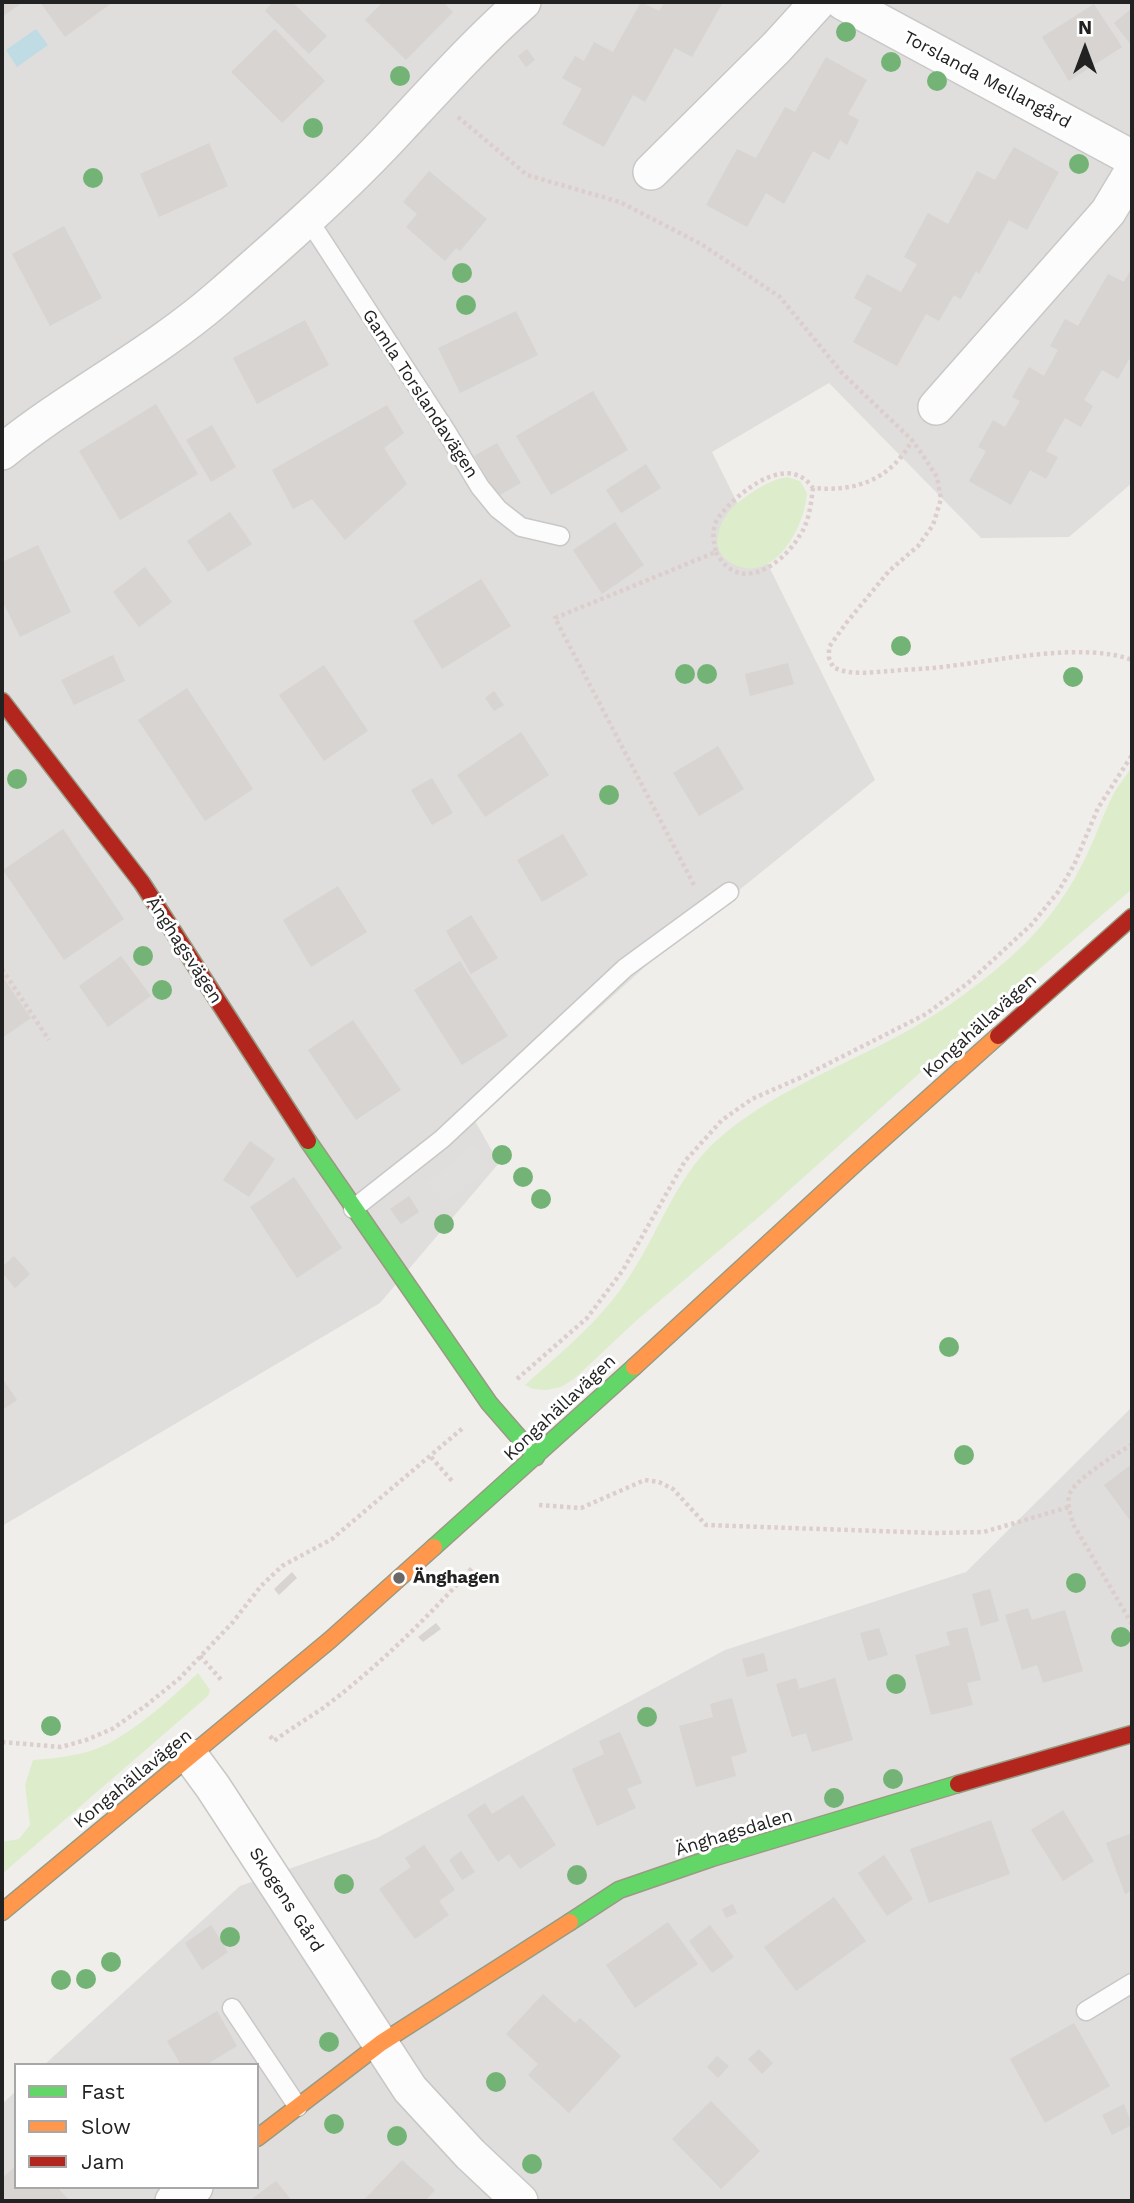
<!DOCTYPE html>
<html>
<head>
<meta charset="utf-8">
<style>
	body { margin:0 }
	#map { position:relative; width:1134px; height:2203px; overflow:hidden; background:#f0eeeb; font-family:"Work Sans",sans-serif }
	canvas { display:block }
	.frame { position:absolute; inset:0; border:4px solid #222; pointer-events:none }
	.legend { position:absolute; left:14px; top:2063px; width:245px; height:126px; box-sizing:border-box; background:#fff; border:2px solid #a7a7a7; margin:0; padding:9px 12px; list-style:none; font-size:21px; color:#222 }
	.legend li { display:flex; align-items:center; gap:14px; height:35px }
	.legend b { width:35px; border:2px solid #a7a7a7 }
	.north { position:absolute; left:1050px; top:14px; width:70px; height:70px; -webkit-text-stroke:5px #fff; paint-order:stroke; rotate:0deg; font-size:19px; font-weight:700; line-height:28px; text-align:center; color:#222 }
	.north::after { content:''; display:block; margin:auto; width:24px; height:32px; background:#222; clip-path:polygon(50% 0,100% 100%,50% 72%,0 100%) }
</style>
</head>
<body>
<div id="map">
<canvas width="1134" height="2203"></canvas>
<div class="frame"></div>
<ul class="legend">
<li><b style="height:9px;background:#63d668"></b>Fast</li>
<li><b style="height:9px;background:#ff974d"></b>Slow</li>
<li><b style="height:9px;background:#b3261e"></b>Jam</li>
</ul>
<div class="north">N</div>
</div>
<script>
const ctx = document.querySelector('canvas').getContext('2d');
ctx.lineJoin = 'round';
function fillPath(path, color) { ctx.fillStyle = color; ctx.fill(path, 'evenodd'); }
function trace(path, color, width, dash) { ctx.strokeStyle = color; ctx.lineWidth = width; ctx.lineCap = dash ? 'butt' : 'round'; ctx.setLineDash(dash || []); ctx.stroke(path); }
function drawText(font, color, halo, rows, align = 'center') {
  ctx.font = font + ' "Work Sans",sans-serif'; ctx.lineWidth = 6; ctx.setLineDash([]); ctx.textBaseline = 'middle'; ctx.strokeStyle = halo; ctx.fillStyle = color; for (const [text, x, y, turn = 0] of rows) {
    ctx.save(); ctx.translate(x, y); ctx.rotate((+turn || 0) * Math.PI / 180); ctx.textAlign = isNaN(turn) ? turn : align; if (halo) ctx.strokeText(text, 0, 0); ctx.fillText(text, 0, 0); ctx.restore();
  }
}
fillPath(new Path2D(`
	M2 2H1132V483L1069 537 981 538 829 383 712 452 875 780 648 964 475 1121 499 1163 380 1303 2 1526Z
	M1132 1407V2201H2V2104L16 2091V2187H257V2065H44L240 1886 377 1838 725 1650 966 1572Z`), '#dfdedc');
fillPath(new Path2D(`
	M787 477 800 481 807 493C805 526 775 585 733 564 706 551 719 520 735 505 750 493 768 480 787 477Z
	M1132 767V889L931 1063 766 1211 637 1320 574 1379 561 1387 547 1390 533 1389 525 1385C560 1353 598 1323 625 1283 657 1238 674 1179 716 1141 771 1092 835 1070 898 1036 934 1017 968 993 999 967 1031 941 1060 907 1079 870 1093 846 1101 818 1114 793 1119 784 1126 776 1132 767Z
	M198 1673 210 1690 208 1696 2 1874V1842L19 1839 30 1825 25 1785 33 1760C57 1758 81 1756 103 1746 134 1732 173 1697 198 1673Z`), '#ddeccb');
fillPath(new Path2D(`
	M473 1145 491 1167 445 1204 427 1183Z`), '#e0dfde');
fillPath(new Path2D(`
	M36 29 48 45 17 67 6 50Z`), '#bfdbe3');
fillPath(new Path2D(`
	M2 2H23L2 17Z
	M40 2H113L65 37Z
	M273 2H292L327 36 309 54 265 11Z
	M383 2H443L453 12 406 60 365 20Z
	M641 2 659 11 665 2H723L692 57 675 48 645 102 633 95 604 147 562 124 582 89 562 78 575 56 584 61 594 42 613 52Z
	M1094 4 1122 47 1069 81 1042 37Z
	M1132 8V46L1114 23Z
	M275 29 325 81 282 123 231 72Z
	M527 49 535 60 526 67 518 56Z
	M826 57 867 80 848 114 859 120 847 145 840 140 829 160 813 151 784 204 766 193 747 227 706 205 737 149 756 158 785 107 795 112Z
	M209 143 228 186 159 217 140 174Z
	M1014 147 1059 172 1027 230 1009 220 979 274 976 271 961 299 954 295 939 321 926 314 897 366 853 342 872 308 854 298 867 274 901 292 917 264 904 257 928 213 948 224 977 171 995 180Z
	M429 171 487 219 460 251 456 248 445 261 406 227 417 214 403 202Z
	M64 226 102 298 50 326 12 254Z
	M1132 267V361L1129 359 1118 379 1102 370 1084 400 1093 406 1081 427 1065 418 1046 451 1058 457 1046 479 1030 470 1011 505 969 481 986 451 978 447 993 420 1005 427 1020 401 1012 397 1029 367 1044 376 1058 350 1050 346 1065 319 1078 326 1108 274 1124 282Z
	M516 311 538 355 460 393 438 348Z
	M305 320 329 365 257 404 233 358Z
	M593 391 628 450 551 495 516 436Z
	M156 404 198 474 120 520 79 451Z
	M387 405 404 433 384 448 407 484 345 540 312 499 293 509 272 470Z
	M212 425 236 467 211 482 186 440Z
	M497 443 521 483 498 496 474 456Z
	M646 464 661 488 621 513 606 490Z
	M230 512 252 544 208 572 187 541Z
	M615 522 644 565 602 594 573 550Z
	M38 545 71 612 20 637 2 600V562Z
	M145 567 172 602 139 627 113 592Z
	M481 579 511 626 442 669 413 621Z
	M113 655 125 681 74 705 61 680Z
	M788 663 794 684 750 696 745 674Z
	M324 665 368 731 324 761 279 695Z
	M187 688 253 789 205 821 138 720Z
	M494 691 504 705 494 711 485 698Z
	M521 732 549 775 485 817 457 775Z
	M718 746 744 789 699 816 673 773Z
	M432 778 453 813 432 825 411 790Z
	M63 829 124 919 64 960 3 870Z
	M563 834 588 875 542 902 517 860Z
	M338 886 367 932 311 967 283 920Z
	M471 915 498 958 471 974 446 931Z
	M121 956 151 996 108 1027 79 986Z
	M460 961 508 1036 462 1065 414 990Z
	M2 976 31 1018 2 1038Z
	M353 1020 401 1090 356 1120 308 1050Z
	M250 1141 275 1159 249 1197 223 1180Z
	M294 1177 342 1248 297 1278 250 1207Z
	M409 1196 419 1212 401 1224 390 1209Z
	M14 1256 30 1274 15 1288 2 1272V1267Z
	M2 1378 17 1400 2 1410Z
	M1132 1464V1523L1104 1485Z
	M292 1572 297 1578 279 1595 274 1589Z
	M990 1589 999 1621 981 1626 972 1594Z
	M1028 1608 1032 1620 1065 1610 1083 1671 1043 1683 1037 1665 1022 1670 1005 1615Z
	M436 1623 441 1629 423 1642 418 1637Z
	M967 1627 981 1680 967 1683 973 1705 931 1715 915 1655 950 1645 946 1632Z
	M879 1628 888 1655 868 1661 860 1633Z
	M764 1653 768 1671 747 1677 742 1659Z
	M796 1678 799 1689 835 1678 853 1740 812 1752 806 1733 792 1737 776 1684Z
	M732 1698 747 1752 731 1757 736 1776 696 1787 679 1726 713 1717 710 1704Z
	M620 1732 642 1783 627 1789 636 1808 597 1826 572 1769 604 1754 599 1741Z
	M523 1795 556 1845 520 1869 509 1854 498 1862 467 1815 485 1803 492 1814Z
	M1063 1810 1094 1861 1063 1881 1031 1830Z
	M991 1820 1010 1874 929 1903 910 1849Z
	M1132 1833V1891L1125 1894 1106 1843Z
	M424 1845 455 1890 439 1901 449 1915 415 1939 379 1889 411 1867 405 1858Z
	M461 1851 475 1872 462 1880 449 1860Z
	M884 1855 913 1899 887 1916 858 1873Z
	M834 1897 866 1941 796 1991 764 1947Z
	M733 1904 737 1913 726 1918 722 1909Z
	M668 1922 698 1964 635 2008 606 1965Z
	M211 1925 228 1952 202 1970 185 1943Z
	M710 1925 734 1957 712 1973 689 1941Z
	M543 1994 575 2023 580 2018 621 2056 569 2113 528 2075 538 2064 506 2034Z
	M217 2011 237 2046 206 2065H181L167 2041Z
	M1074 2023 1110 2086 1045 2123 1010 2059Z
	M759 2049 773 2063 762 2074 748 2059Z
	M717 2056 729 2066 718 2078 707 2067Z
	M711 2101 760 2151 721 2189 672 2139Z
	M1124 2104 1132 2125 1112 2135 1102 2115Z
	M402 2160 435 2190 425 2201H363Z
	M16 2166V2187H57L70 2201H2V2178Z
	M276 2181 292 2201H249Z`), '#d7d4d2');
const lane = new Path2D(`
	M308 219 446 431 480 487 498 509 521 527 560 536
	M353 1209 442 1139 625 968 729 892
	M232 2008 298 2107
	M1086 2011 1132 1983`);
const street = new Path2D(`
	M843 2 1132 158
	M651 172 777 47 818 2
	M936 407 1108 212 1132 172
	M2 452C71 396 151 356 218 298 281 243 344 188 400 127 440 84 479 41 523 2
	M191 1757 213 1787 410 2089 470 2154 520 2201
	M173 2201 195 2187`);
const fast = new Path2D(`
	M308 1141 489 1403 536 1457
	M434 1547 634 1367
	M570 1922 619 1890 712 1858 958 1784`);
const slow = new Path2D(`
	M634 1367 857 1162 998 1036
	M2 1912 330 1640 434 1547
	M257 2138 381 2043 570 1922`);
const jam = new Path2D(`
	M2 701 142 883 308 1141
	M998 1036 1132 917
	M958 1784 1132 1734`);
trace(lane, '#c9c8c7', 21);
trace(street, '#c9c8c7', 38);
trace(fast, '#999a82', 19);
trace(slow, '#999a82', 19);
trace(jam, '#999a82', 19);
trace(new Path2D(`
	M458 117 527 175 620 202 701 244 780 297 842 373 912 440 924 457 937 477 941 499 933 525 918 546 889 571 847 622 829 647V658L833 667C850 676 872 672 891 671 910 669 930 669 950 666 999 660 1086 642 1132 660
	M716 552C738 595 782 566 800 535 809 522 811 504 813 488
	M694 885 555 618 716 552C714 543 712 534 715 524 718 517 723 512 728 506 749 485 790 455 813 488 858 492 891 479 913 439
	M2 969 49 1040
	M517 1379 587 1318 623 1270 685 1161 722 1120 752 1099 802 1077 926 1014 968 983 1032 924 1058 892 1074 865 1098 808 1132 755
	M1132 1444C1118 1454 1072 1480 1069 1496 1067 1506 1071 1515 1073 1524L1132 1624
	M431 1457 452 1481
	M539 1505 581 1508 645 1480 659 1482 673 1489 706 1525 934 1533 984 1532 1069 1507
	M200 1656 223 1682
	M270 1736 274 1741C290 1729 307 1719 323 1708 378 1667 427 1618 473 1567
	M2 1742 61 1747 86 1740 112 1729 144 1707 180 1678 233 1622 261 1586 282 1566 332 1539 464 1427`), '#dccecd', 4.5, [3.5, 3.5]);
trace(lane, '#fdfcfc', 18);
trace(street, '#fdfcfc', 35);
trace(fast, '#63d668', 16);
trace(slow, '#ff974d', 16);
trace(jam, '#b3261e', 16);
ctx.fillStyle = '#73b476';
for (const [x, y] of [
	[846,32],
	[891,62],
	[400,76],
	[937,81],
	[313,128],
	[1079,164],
	[93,178],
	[462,273],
	[466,305],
	[901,646],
	[685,674],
	[707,674],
	[1073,677],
	[17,779],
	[609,795],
	[143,956],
	[162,990],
	[502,1155],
	[523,1177],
	[541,1199],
	[444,1224],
	[949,1347],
	[964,1455],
	[1076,1583],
	[1121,1637],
	[896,1684],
	[647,1717],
	[51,1726],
	[893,1779],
	[834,1798],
	[577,1875],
	[344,1884],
	[230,1937],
	[111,1962],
	[86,1979],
	[61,1980],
	[329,2042],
	[496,2082],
	[334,2124],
	[397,2136],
	[532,2164]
]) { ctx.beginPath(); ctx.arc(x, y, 10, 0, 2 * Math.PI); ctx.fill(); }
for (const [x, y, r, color] of [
	[399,1578,7,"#6a6968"]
]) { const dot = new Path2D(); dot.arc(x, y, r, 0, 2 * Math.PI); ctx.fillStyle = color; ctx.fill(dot); trace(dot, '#fff', 2.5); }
drawText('18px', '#222', '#fff', [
	["Torslanda Mellangård",987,80,28],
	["Gamla Torslandavägen",420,394,57],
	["Änghagsvägen",184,950,57],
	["Kongahällavägen",980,1026,-42],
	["Kongahällavägen",560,1408,-43],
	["Kongahällavägen",133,1779,-39],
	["Änghagsdalen",734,1833,-17],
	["Skogens Gård",286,1900,57]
]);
drawText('bold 18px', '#222', '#fff', [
	["Änghagen",413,1578]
], 'left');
</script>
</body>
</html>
